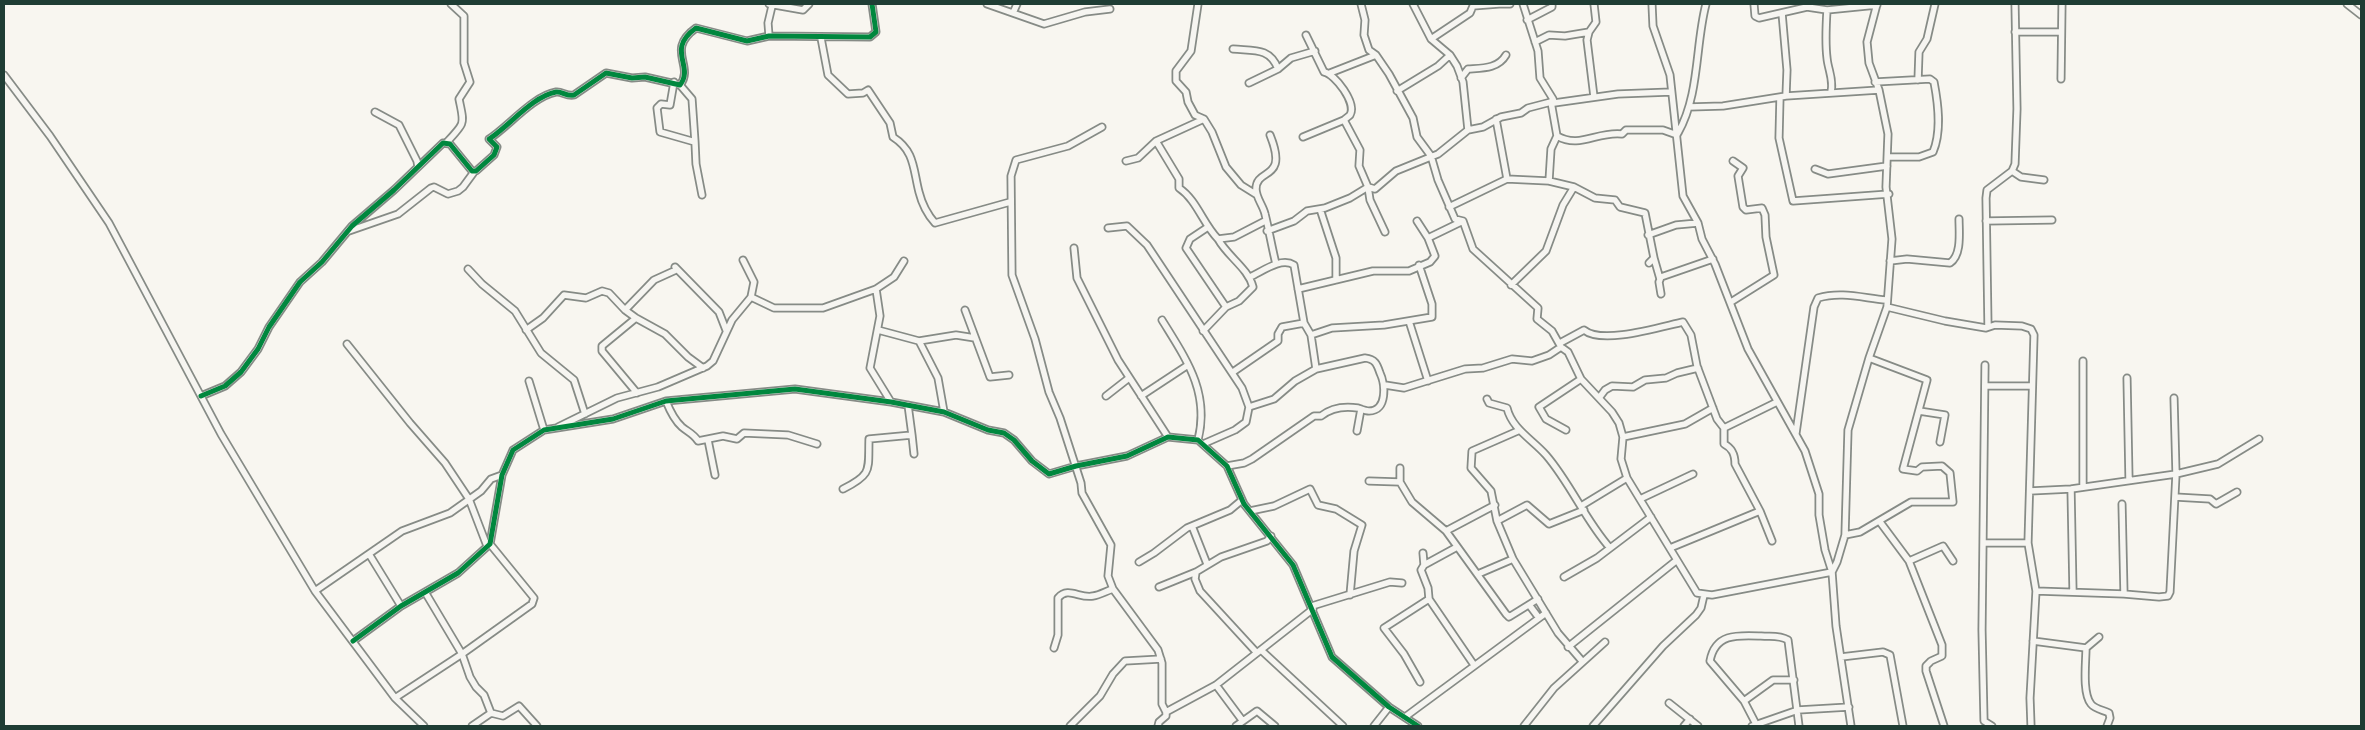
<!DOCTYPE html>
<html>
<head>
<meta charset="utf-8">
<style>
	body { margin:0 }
	#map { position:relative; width:2365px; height:730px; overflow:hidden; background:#f8f6f0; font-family:Kalam,sans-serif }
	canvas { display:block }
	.frame { position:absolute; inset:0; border:5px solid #1f3d34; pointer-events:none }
</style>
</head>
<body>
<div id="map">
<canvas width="2365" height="730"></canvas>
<div class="frame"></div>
</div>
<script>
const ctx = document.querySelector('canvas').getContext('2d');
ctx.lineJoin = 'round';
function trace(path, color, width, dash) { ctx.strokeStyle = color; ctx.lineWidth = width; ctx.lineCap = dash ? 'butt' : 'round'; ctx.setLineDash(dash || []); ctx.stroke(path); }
const minor = new Path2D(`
	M769 4 803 10 809 4
	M987 4 1044 24 1085 12 1110 9
	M1198 4 1191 51 1176 71V81L1186 92 1188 102 1195 115 1204 119 1212 132 1226 167 1241 185 1257 195
	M1361 4 1365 20 1364 35 1369 50 1376 55 1389 74 1413 118 1417 137 1431 156 1438 180 1455 219 1463 221 1473 249 1538 308 1537 319 1552 331 1561 347 1568 352 1581 379 1612 412 1619 423 1623 437 1621 459 1627 478 1694 588 1697 593 1712 595 1832 572
	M1413 4 1431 39 1450 55 1457 66 1463 82 1468 130
	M1499 4H1510
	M1523 4 1538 51 1540 78 1553 99
	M1652 4 1653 26 1670 75 1683 196 1698 223 1702 239 1715 264 1748 349 1805 451 1819 494V515L1825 550 1832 572 1836 626 1851 726
	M1754 4 1755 16 1759 18 1807 7 1827 10 1877 5
	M2347 4 2361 15
	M1827 10C1826 26 1825 42 1827 58 1828 70 1834 79 1831 92
	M1013 13 1017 4
	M1782 13 1787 70 1786 96
	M1527 20 1552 7V4
	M2015 32H2061
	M1306 35 1324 72C1335 74 1357 103 1350 115 1348 117 1346 118 1344 120
	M769 36 768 23 772 6
	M821 38 828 75 848 94 863 93 868 90 890 123 893 137C915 151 913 169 919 192 922 204 927 214 935 223L1010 202
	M1431 39 1470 13 1473 6 1499 4
	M1535 42 1549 35 1565 36 1589 32
	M1233 49C1253 51 1270 47 1278 69
	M1330 73 1376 55
	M4 75 50 136 109 223 221 434 315 591 395 698 424 726
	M1461 78 1468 69C1482 68 1498 69 1506 55
	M2061 79 2062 4
	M1918 80 1919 52 1927 39 1935 4
	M674 82 670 105 661 104 657 108 660 132 695 142 696 164 702 195
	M1875 82 1930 79 1934 82C1938 103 1942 131 1933 152L1919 157H1888
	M1249 83 1278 69 1291 58 1315 51
	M680 85 692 99 695 142
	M1397 91 1438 66 1450 55
	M1594 97 1587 40 1589 32 1596 22 1594 4
	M1780 97 1779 138 1793 201 1889 194
	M1551 102 1557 136
	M1689 107 1723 106 1786 96 1879 90
	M375 112 399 125 417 161 418 167
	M1496 119 1507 179
	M1102 127 1068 146 1016 160 1011 176 1012 275 1035 339 1049 392 1060 418 1081 483 1082 493 1111 545 1108 576 1113 589 1158 650 1162 663V704L1166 712
	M1678 133C1700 94 1695 46 1706 4
	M1270 135C1289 182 1256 167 1256 189 1256 198 1263 205 1265 214 1269 230 1272 248 1276 264
	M1303 137 1344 120 1360 150 1359 166 1368 187 1370 200 1385 232
	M1156 141 1179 179V188C1197 200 1203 224 1218 239L1234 237 1265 221
	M447 142C466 122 464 124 459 99L470 82 464 63V16L451 4
	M1126 161 1138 158 1156 141 1204 119
	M1815 169 1828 174 1887 166
	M2012 171 2021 177 2044 180
	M1549 181 1551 149 1557 136C1580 149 1597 131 1622 134L1626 130H1663L1677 135
	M1449 207 1507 179 1549 181 1574 187 1595 198 1615 200 1620 207 1645 213 1654 258 1649 263
	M1320 209 1336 258V280
	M1986 221 2052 220
	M1208 227 1190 239 1186 248 1226 307
	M1108 228 1127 226 1147 245 1242 388 1249 407 1246 422 1235 430 1203 444
	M349 231 398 214 431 188 434 187 448 194 458 191 463 187 474 172
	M1267 231 1294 221 1307 211 1325 208 1350 198 1368 187 1375 189 1396 171 1438 154 1468 130 1483 127 1501 117 1521 113 1528 108 1551 102 1553 99 1554 103 1618 94 1671 92
	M1648 235 1676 225 1698 223
	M1428 238 1463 221
	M1074 248 1077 278 1118 360 1168 437
	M1654 258 1660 279
	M743 260 754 282 751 297
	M1890 261 1907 259 1950 263C1962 255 1959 232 1959 219
	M468 269 482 284 515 311 541 353 574 380 585 414
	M1250 277C1263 271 1281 257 1294 265L1304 323 1311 335 1316 369
	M1511 285 1546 251 1563 205 1574 187
	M876 289 880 316 870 368 891 402
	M1298 289 1373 271H1409L1430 262 1435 256 1428 238 1417 221
	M1661 294 1659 282 1661 277 1713 259
	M1731 302 1774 275 1766 237 1765 215 1762 208 1746 210 1743 207 1738 176 1743 168 1733 161
	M1887 307 1945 321 1986 328 1995 325 2022 326 2031 329 2034 335 2028 543 2036 591 2030 698 2031 726
	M625 310 654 280 676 270 675 267 719 312 726 330
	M965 310 990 377 1009 375
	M636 318 602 346V351L637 393
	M1162 320C1186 359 1210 392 1198 440
	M1409 321 1428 381
	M1988 327 1986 198 1987 190 2012 171 2015 164 2017 109 2015 4
	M526 330 543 318 564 295 586 298 602 291 609 293 625 310 636 318 665 334 688 357 703 368
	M878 330 919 341
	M1203 331 1226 307 1239 301 1253 287C1248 268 1228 257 1218 239
	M1311 335 1332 328 1384 325 1432 317V304L1419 265
	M1560 343 1584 330C1602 345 1660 327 1683 322L1691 335 1697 366 1717 419 1724 428V444C1732 448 1735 454 1735 464L1760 511 1772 541
	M347 344 410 423 445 463 469 499 487 546
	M2083 361V487
	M1985 365 1982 630 1984 721 1992 726
	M1233 372 1278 341V334L1282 327 1304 323
	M2127 378 2129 479
	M529 381 544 430
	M1385 385 1404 388 1465 369 1483 368 1512 359 1532 361 1549 355 1561 347
	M1986 386H2032
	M201 396 225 386 241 372 258 349 269 327 300 282 322 262 352 226 394 190 443 143 450 144 472 171H476L494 155 497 147 489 139C508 127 533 96 556 92 562 91 567 97 574 95L606 73 632 78 645 77 680 85C695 66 665 50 696 28L747 41 769 36 870 37 876 32 872 4
	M1106 396 1129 378
	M1141 396 1188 365
	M1599 398 1605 390 1612 386 1633 387 1645 380 1666 378 1677 373 1698 368
	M1487 399 1489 403 1507 408C1512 429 1533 440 1546 455 1571 484 1585 520 1610 548
	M666 401C670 411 674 420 682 427 688 432 694 434 698 441L723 436 737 439 744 433 788 435 817 444
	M1919 411 1945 415 1940 442
	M944 412 938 378 919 341 956 335 975 338
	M558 427 617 398 658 387 707 366 713 361 732 320 751 297 774 308H823L876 289 894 277 904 261
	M1724 428 1777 402
	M1520 430 1472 451 1471 468 1491 491 1497 521 1513 559 1558 633 1582 661
	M1566 430 1546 419 1539 407 1581 379
	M1357 431 1361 409
	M1796 433 1814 307 1818 298C1841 291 1863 298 1886 300
	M912 435 914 454
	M1623 437 1685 424 1713 408
	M708 440 715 475
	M1227 466 1244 463 1252 459 1314 416H1321C1331 408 1345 406 1358 408 1361 409 1366 411 1369 411 1388 411 1385 383 1380 373 1377 364 1375 359 1365 358L1316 369 1295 381 1274 399 1249 407
	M1400 468V482L1412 502 1446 531 1506 614 1509 617 1538 599
	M1369 481 1400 482
	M843 489C873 474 868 470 869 439L912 435 908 405
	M2071 489 2073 592
	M2030 491 2071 489 2176 474 2218 464 2259 439
	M2175 497 2210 499 2216 504 2237 492
	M1640 499 1693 474
	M2122 504 2124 594
	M1581 506 1627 478
	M1250 511 1274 506 1310 489 1318 505 1336 509 1362 525 1354 551 1350 595
	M1497 521 1527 505 1549 524 1584 510
	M1880 522 1909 561 1942 645V656L1931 661 1926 666V671L1944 726
	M1192 526 1207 564
	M1446 531 1495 505
	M1845 535 1860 532 1911 502H1953L1950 473 1942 466 1922 467 1917 471 1903 469 1927 380 1869 358
	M1984 543H2028
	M1457 547 1424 565 1421 570 1428 588 1429 599 1474 665
	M1670 548 1760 511
	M1423 553 1424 565
	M369 554 401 606
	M1909 561 1943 546 1953 561
	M1139 562 1154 553 1187 528 1230 510 1242 500
	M1196 572 1195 579 1200 591 1257 653
	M1832 572 1837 562 1845 535 1848 430 1869 358 1887 307 1890 266 1892 239 1886 187 1888 134 1879 90 1869 63 1867 42 1877 4
	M1478 574 1513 559
	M1564 577 1597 558 1651 517
	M1159 587 1196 572 1221 557 1267 541 1271 536
	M315 591 402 531 450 513 481 491 491 479 502 475
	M2036 591 2124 594 2159 597 2168 596 2170 592 2176 474 2174 398
	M425 592 462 654 470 677 476 687 484 695 491 713 472 726
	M1312 606 1390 582 1402 583
	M1530 606 1539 618
	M353 641 401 606 458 573 490 544 502 475 513 450 544 430 613 419 666 401 795 389 891 402 944 412 988 430 1004 433 1014 440 1032 461 1049 474 1076 466 1127 456 1168 437 1198 440 1227 466 1244 504 1293 565 1332 657 1389 707 1418 726
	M2033 641 2086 648 2099 637
	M1568 647 1677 560
	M1054 648 1058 635V598C1068 586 1080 599 1093 596 1100 595 1106 591 1113 589
	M2086 648C2086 662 2082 693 2091 704 2095 709 2103 710 2109 713L2110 718 2107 726
	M1261 650 1343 726
	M1841 657 1883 652 1890 655 1903 726
	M1420 682 1404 654 1384 628 1429 599
	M1216 685 1242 720
	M395 698 462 654 532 604 534 598 490 544
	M1744 701 1773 680H1794
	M1669 703 1698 726
	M491 713 503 716 519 706 537 726
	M1405 717 1546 613
	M1070 726 1100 696 1113 674 1125 661 1161 659
	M1158 726 1159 722 1166 716V712L1216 685 1313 609
	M1236 726 1257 711 1275 726
	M1374 726 1389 707
	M1524 726 1554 688 1605 642
	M1593 726 1663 646 1696 615 1701 608 1704 595
	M1684 726 1690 719
	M1752 726 1798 710 1849 707
	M1757 726 1744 701 1710 661C1715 633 1738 635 1761 636 1771 637 1779 635 1788 640L1799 726`);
trace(minor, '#868b86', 9);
trace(minor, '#f6f5f1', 5.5);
trace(new Path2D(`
	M201 396 225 386 241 372 258 349 269 327 300 282 322 262 352 226 394 190 443 143 450 144 472 171H476L494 155 497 147 489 139C508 127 533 96 556 92 562 91 567 97 574 95L606 73 632 78 645 77 680 85C695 66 665 50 696 28L747 41 769 36 870 37 876 32 872 4
	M353 641 401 606 458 573 490 544 502 475 513 450 544 430 613 419 666 401 795 389 891 402 944 412 988 430 1004 433 1014 440 1032 461 1049 474 1076 466 1127 456 1168 437 1198 440 1227 466 1244 504 1293 565 1332 657 1389 707 1418 726`), '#00873e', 5);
</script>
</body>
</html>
